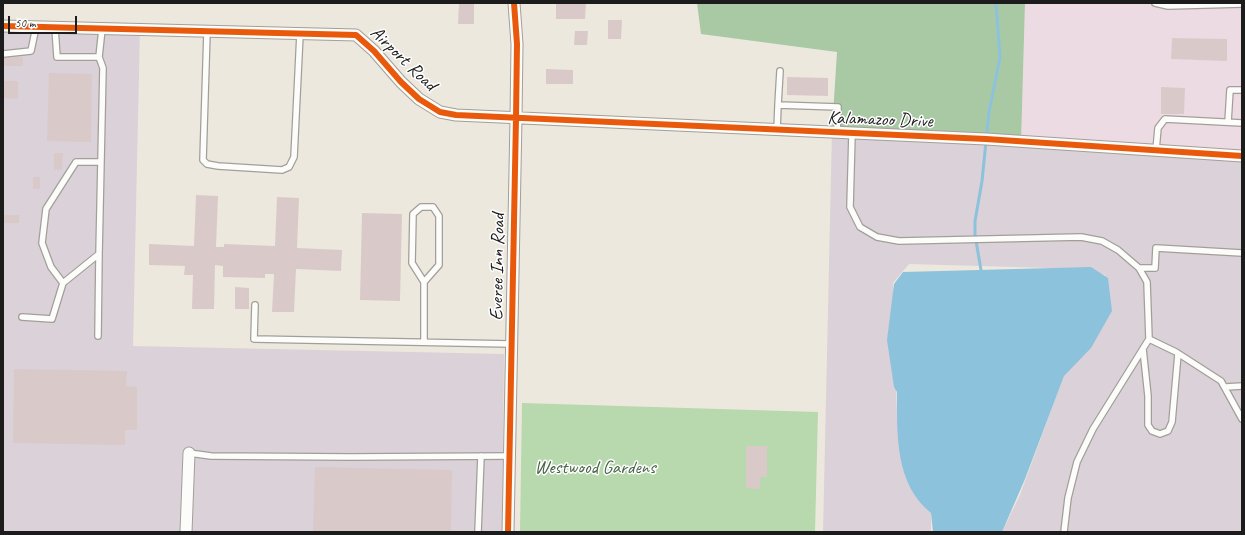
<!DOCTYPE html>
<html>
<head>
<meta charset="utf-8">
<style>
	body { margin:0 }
	#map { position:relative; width:1245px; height:535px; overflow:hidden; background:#ede8dd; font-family:Caveat,sans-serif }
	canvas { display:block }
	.frame { position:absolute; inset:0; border:4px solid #1c1c1c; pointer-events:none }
	.scale { position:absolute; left:8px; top:16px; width:69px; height:18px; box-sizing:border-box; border:2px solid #1c1c1c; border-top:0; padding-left:5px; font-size:12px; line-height:14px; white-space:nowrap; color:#1c1c1c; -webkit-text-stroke:3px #fff; paint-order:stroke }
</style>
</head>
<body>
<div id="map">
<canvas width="1245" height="535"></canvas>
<div class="frame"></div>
<div class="scale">50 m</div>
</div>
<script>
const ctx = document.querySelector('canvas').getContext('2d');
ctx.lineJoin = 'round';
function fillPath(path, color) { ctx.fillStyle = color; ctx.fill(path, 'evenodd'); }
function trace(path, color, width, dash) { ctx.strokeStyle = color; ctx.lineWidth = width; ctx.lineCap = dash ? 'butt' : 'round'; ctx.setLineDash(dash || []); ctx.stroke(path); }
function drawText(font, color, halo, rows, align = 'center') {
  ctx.font = font + ' Caveat,sans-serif'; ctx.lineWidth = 3; ctx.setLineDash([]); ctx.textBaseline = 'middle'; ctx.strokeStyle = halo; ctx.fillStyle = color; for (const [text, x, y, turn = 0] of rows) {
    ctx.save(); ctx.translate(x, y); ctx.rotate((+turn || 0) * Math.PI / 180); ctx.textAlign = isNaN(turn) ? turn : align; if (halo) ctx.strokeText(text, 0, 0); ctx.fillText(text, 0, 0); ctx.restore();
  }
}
fillPath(new Path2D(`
	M1025 3H1242V150L1021 143Z`), '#eddbe4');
fillPath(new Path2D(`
	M3 25 140 27 133 346 504 354 502 532H3Z
	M832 130 1021 143 1242 150V532H1002L1020 495 1067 367 1108 313 1105 275 1086 269 909 264 893 283 897 417 918 483 931 513V532H823Z`), '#dbd1d8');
fillPath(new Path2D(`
	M522 403 818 412 815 532H520Z`), '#b7d9ad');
fillPath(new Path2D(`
	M697 3H1025L1021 143 832 130 837 52 701 34Z`), '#a8c9a3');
fillPath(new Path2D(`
	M1091 267 1108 278 1112 311 1091 348 1064 376 1025 479 1002 532H933L931 513C895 484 897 435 897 392L894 387 887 340 894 284 903 272Z`), '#8dc2dd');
trace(new Path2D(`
	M981 270 975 235V221L982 181 989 112 1000 57 996 3`), '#8dc2dd', 3);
fillPath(new Path2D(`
	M459 3H474V24H458Z
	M556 3H586L585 19H556Z
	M608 20H622L621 39H608Z
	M575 31H588L587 45H574Z
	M1172 38 1227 39V61L1171 59Z
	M3 57H23V66H3Z
	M546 69 573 70V84H546Z
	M49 73 92 74 91 142 47 141Z
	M787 77 828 78V96L787 95Z
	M4 81H18V99L4 98Z
	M1161 87 1185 88 1184 114H1161Z
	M54 153H63L62 170H54Z
	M33 177H40V189H33Z
	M196 195 218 196 216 247H224V244L275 246 277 197 299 198 297 248 342 250 341 271 296 269 294 312H272L274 274H265V278L223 277V266L215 265 214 309H192L193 275H184L185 266 149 265V244L194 246Z
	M362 213 402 214 400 301 360 300Z
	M3 215H19V223H3Z
	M235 287 249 288V309H235Z
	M14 369 127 371 126 386 137 387V430H125V445L13 443Z
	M746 446H767V477H760V489L746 488Z
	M315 467 452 470 451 532H313Z`), '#d9cac9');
const lane = new Path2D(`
	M1155 3 1168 6 1242 4
	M55 28 57 57H99L102 29
	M207 32 203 160 207 164 218 166 282 170 289 167 294 157 300 34
	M3 54 31 51 36 27
	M778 105 780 71
	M1228 122 1230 90H1242
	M777 130 778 105 838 107 837 133
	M852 134 850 207 860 227 877 237 899 241 1081 237 1102 241 1118 250 1139 268 1147 282 1149 339 1176 352 1221 381 1242 419
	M1156 150 1158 128 1165 119 1242 123
	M1139 268H1155L1156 248 1242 253
	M424 282 439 265V216L433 207H421L413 214 412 263 424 282V342
	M63 283 51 267 42 243 46 209 76 162H101
	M255 305 254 339 511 344
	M22 317 52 319 63 283 99 254 103 68 99 57
	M98 336 99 254
	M1143 349 1148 396V425L1152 431 1160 434 1168 431 1172 422 1178 354
	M1226 387 1242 386
	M189 453 211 456 350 457 509 456
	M478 532 481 456
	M1064 532 1068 498 1077 462 1093 429 1149 339`);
const street = new Path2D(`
	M3 26 356 35 374 51 401 82 419 99 440 112 456 115 986 139 1242 156
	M186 532 189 453
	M508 532 516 118 517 44 514 3`);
trace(lane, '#a29f99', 8);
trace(street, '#a29f99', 13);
trace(lane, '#fcfcfa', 5.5);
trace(street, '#fcfcfa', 11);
trace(new Path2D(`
	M3 26 356 35 374 51 401 82 419 99 440 112 456 115 986 139 1242 156
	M508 532 516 118 517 44 514 3`), '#e8590c', 6);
drawText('19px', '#1c1c1c', '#fff', [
	["Airport Road",403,59,44],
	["Kalamazoo Drive",880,120,2],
	["Everee Inn Road",498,267,-89]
]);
drawText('19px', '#486346', '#fff', [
	["Westwood Gardens",595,468]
]);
</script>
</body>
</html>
